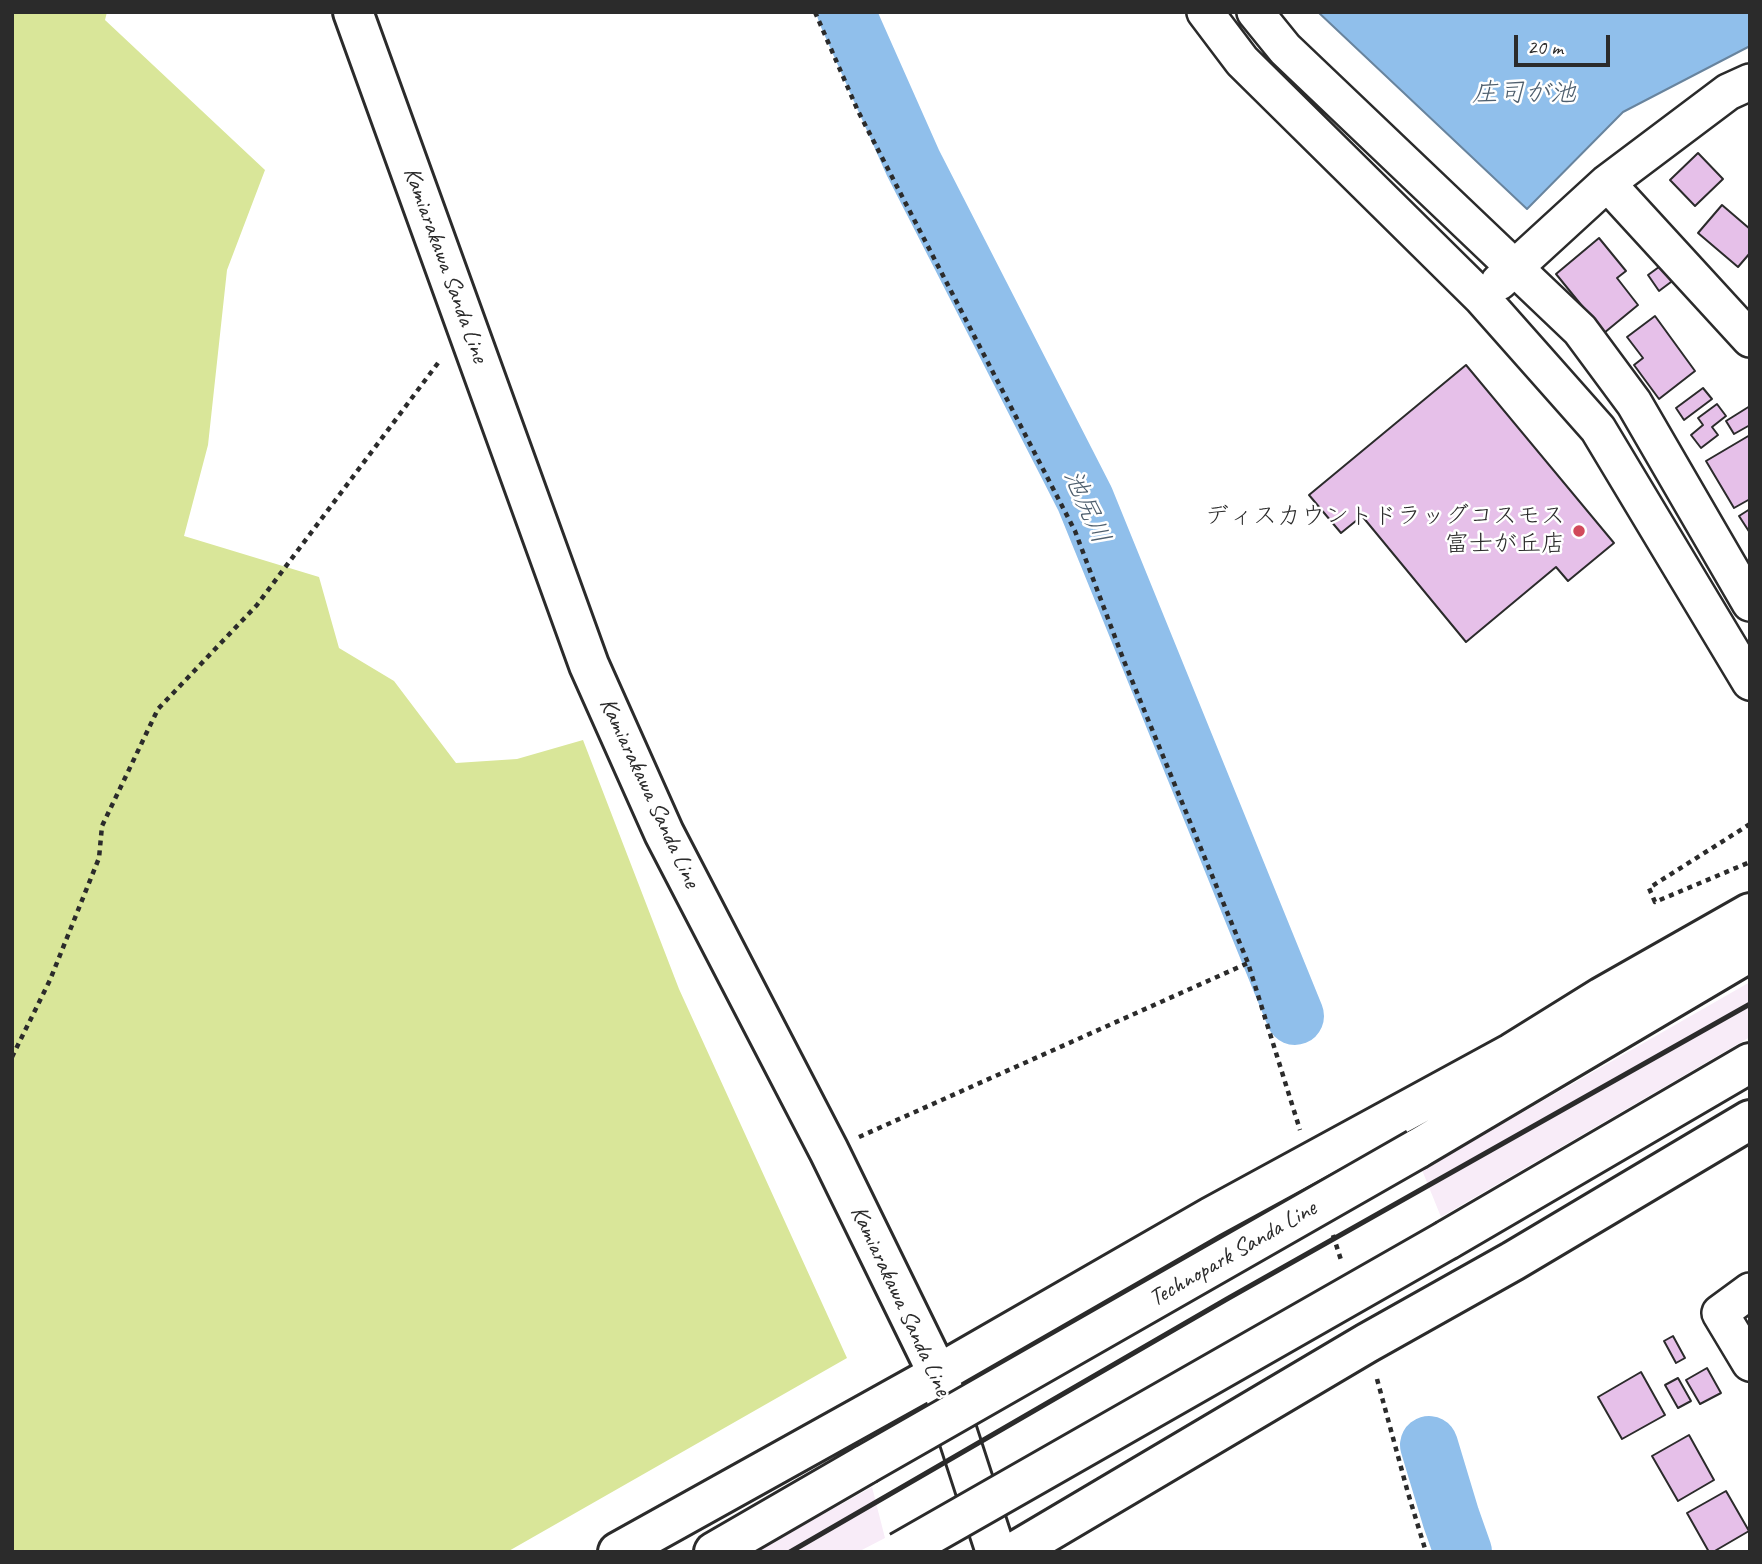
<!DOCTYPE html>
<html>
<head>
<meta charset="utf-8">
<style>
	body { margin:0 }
	#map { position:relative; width:1762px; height:1564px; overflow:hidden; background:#fff; font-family:Caveat,sans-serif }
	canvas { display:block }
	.frame { position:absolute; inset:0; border:14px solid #2b2b2b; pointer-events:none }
	.scale { position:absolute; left:1514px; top:35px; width:96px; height:32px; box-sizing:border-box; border:4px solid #2b2b2b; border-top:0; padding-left:9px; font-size:21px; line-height:24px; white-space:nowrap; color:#2b2b2b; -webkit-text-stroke:5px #fff; paint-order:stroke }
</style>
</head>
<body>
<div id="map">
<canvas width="1762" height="1564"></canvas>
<div class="frame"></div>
<div class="scale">20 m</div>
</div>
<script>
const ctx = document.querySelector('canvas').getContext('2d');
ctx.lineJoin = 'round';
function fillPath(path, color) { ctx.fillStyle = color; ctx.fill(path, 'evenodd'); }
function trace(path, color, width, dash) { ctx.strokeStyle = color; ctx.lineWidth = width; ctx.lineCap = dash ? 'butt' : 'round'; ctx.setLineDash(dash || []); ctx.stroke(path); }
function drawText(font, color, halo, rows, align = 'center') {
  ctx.font = font + ' Caveat,"Klee One",sans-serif'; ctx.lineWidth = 5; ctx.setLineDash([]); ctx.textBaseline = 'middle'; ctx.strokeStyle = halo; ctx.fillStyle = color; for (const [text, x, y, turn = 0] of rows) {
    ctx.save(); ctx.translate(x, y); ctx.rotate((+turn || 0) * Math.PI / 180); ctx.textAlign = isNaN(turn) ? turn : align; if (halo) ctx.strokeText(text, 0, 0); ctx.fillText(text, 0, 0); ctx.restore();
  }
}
fillPath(new Path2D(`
	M1750 982V1037L1441 1217 1422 1170Z
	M872 1487 885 1538 858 1552H756Z`), '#f8ecf8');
fillPath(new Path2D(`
	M12 12H107L105 20 265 170 227 270 208 445 184 536 319 577 339 648 394 681 456 763 517 759 583 740 679 989 847 1358 507 1552H12Z`), '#d9e699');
const water = new Path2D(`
	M1318 12H1750V46L1623 112 1527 209Z`);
fillPath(water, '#90bfeb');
trace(water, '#68849e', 2);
trace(new Path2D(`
	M846 12 913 163 1085 499 1295 1016
	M1429 1445 1451 1518 1463 1552`), '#90bfeb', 58);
const building = new Path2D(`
	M1698 153 1723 179 1695 206 1670 180Z
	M1722 205 1750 229V253L1738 267 1698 233Z
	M1599 238 1626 271 1617 278 1638 305 1604 333 1556 274Z
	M1663 264 1675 279 1659 291 1648 275Z
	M1655 316 1695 371 1659 399 1634 365 1643 358 1627 337Z
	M1466 365 1614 543 1568 581 1556 567 1466 642 1362 516 1341 533 1309 495Z
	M1703 388 1712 399 1684 420 1676 408Z
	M1717 404 1726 416 1712 427 1718 435 1701 448 1691 435 1703 425 1698 418Z
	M1750 406V425L1734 434 1726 421Z
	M1750 435V499L1734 508 1706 461Z
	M1750 509V533L1739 516Z
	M1673 1336 1685 1358 1676 1363 1664 1341Z
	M1707 1368 1721 1393 1700 1404 1686 1380Z
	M1641 1372 1665 1415 1622 1439 1598 1397Z
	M1678 1378 1691 1401 1678 1408 1665 1385Z
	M1689 1435 1714 1480 1678 1501 1652 1456Z
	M1726 1491 1749 1531 1713 1552H1709L1687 1513Z`);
fillPath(building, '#e6c0e9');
trace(building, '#2b2b2b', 2);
const minor = new Path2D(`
	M1205 12 1242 61 1481 297 1598 429 1750 682
	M1255 12 1285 49 1580 330 1634 403 1750 603
	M1607 183 1750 339
	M1499 282 1607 183 1728 92 1750 82
	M1750 1291 1720 1313 1750 1363`);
const major = new Path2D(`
	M353 12 589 665 664 833 829 1151 938 1374 996 1552
	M1417 1149 1750 952
	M1447 1240 1750 1063
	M618 1552 938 1374 1211 1217 1512 1053 1602 997 1750 913
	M714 1552 866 1464
	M1014 1552 1367 1343 1513 1261 1750 1120`);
trace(minor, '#2b2b2b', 40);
trace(major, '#2b2b2b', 44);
trace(new Path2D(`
	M815 12 858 111 1075 531 1124 661 1248 963 1300 1130
	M1750 824 1649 888 1655 902 1750 862
	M12 1057 50 980 99 858 102 826 158 709 257 605 441 359
	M859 1137 1248 963
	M1333 1235 1341 1260
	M1377 1379 1408 1493 1426 1552`), '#2b2b2b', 4.5, [5, 5]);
trace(minor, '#fff', 35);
trace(major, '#fff', 38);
trace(new Path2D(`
	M790 1552 1227 1299 1750 1004`), '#2b2b2b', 5);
const majorBridge = new Path2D(`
	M866 1464 1417 1149
	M900 1552 1447 1240`);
trace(majorBridge, '#2b2b2b', 44, []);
trace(majorBridge, '#fff', 38);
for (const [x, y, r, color] of [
	[1579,531,7,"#d1495b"]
]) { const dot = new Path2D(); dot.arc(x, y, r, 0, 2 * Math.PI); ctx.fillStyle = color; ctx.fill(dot); trace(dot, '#fff', 2.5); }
drawText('24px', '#2b2b2b', '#fff', [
	["Kamiarakawa Sanda Line",445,265,70],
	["Kamiarakawa Sanda Line",649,793,65],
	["Technopark Sanda Line",1233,1254,-30],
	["Kamiarakawa Sanda Line",900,1301,65]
]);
drawText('24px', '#2b2b2b', '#fff', [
	["ディスカウントドラッグコスモス",1565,517],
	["富士が丘店",1565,545]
], 'right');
drawText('italic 26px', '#4e5f6e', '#fff', [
	["庄司が池",1524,94],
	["池尻川",1086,507,66]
]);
</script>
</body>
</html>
